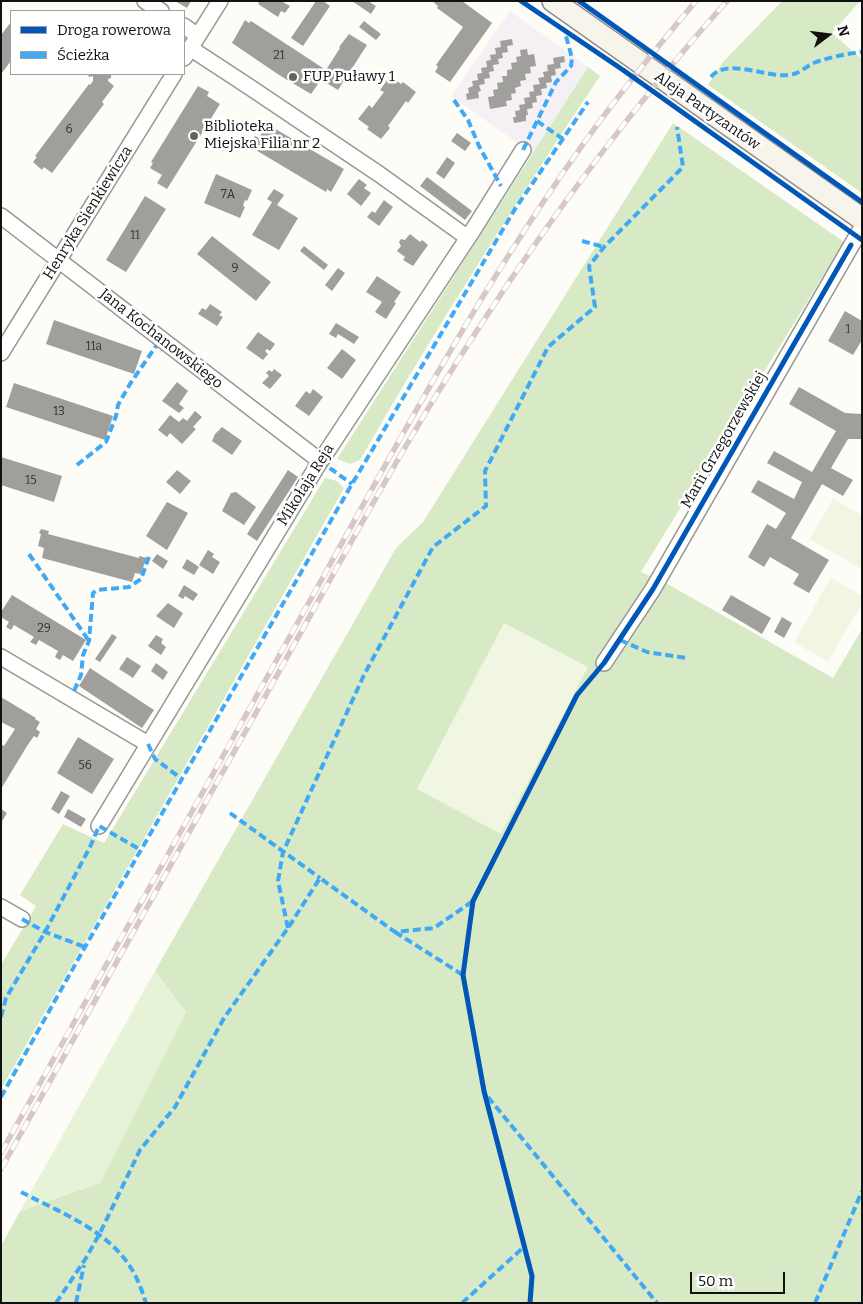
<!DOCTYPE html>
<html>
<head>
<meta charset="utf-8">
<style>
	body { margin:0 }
	#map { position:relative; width:863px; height:1304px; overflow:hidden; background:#fdfcf7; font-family:Bitter,serif }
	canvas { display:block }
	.frame { position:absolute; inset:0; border:2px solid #111; pointer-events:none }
	.legend { position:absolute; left:10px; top:10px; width:175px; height:65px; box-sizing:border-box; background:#fff; border:1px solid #a0a0a0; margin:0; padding:6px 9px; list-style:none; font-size:15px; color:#111 }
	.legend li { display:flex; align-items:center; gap:10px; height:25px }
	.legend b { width:25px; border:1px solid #a0a0a0 }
	.north { position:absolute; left:803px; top:10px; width:50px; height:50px; -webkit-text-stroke:4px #fff; paint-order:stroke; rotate:75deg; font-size:14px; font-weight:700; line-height:20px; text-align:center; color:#111 }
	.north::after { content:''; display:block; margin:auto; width:18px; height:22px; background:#111; clip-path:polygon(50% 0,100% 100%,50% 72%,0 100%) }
	.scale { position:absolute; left:690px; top:1272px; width:95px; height:22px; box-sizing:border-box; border:2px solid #111; border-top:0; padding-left:6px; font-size:15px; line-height:18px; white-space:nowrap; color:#111; -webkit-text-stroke:4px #fff; paint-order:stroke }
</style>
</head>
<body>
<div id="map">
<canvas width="863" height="1304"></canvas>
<div class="frame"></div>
<ul class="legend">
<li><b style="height:6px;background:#0057b8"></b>Droga rowerowa</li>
<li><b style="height:6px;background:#3fa9f5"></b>Ścieżka</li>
</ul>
<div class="north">N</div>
<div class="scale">50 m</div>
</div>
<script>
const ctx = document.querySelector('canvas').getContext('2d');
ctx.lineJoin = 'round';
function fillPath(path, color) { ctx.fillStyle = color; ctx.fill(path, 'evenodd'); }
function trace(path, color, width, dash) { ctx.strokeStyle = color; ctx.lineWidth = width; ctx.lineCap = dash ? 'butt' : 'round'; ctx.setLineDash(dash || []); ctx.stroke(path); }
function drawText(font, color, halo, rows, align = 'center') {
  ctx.font = font + ' Bitter,serif'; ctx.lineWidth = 5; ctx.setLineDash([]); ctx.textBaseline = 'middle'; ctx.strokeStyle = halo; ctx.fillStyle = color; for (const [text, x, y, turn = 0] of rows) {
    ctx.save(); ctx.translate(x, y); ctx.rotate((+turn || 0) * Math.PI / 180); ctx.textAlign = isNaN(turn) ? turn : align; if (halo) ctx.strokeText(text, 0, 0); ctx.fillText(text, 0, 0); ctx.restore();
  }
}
fillPath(new Path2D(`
	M510 11 588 67 533 154 451 96Z`), '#f5f0f3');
fillPath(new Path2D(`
	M155 971 186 1012 100 1183 20 1211Z`), '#e7f3d7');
fillPath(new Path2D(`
	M782 1H860L832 33 862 59V193L708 85 723 62Z
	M588 67 600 76C516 202 435 329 360 460L350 464 337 459Z
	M673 123 844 242 641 572 666 583 833 678 862 629V1303H1V1246L20 1211 100 1183 186 1012 155 971 396 548 423 522Z
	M325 478 337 481 344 488 1 1089V965L36 906 20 895 63 824 104 843Z`), '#d8eac5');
fillPath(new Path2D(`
	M833 499 862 515V569L810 539Z
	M831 578 862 596V603L828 662 794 642Z
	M504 623 588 667 501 834 417 789Z`), '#f0f6e1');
fillPath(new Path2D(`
	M175 1H191L187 8Z
	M257 1H281L290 6 285 13 281 11 278 17 258 4 259 2Z
	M316 1H323L330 6 303 46 291 38Z
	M352 1H368L376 6 371 14Z
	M435 1H462L492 23 450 82 435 72 438 67 436 65 463 27 437 8 438 6 434 3Z
	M245 20 249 23 251 21 326 70 340 48 339 47 349 34 367 45 338 90 320 79 319 80 316 78 314 81 318 84 311 94 279 75 232 43Z
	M364 21 381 34 376 40 359 27Z
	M11 22V61L1 74V35Z
	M512 39 513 45 507 46 508 52 502 53 503 58 498 59 499 64 493 65 494 71 489 72 490 78 484 79 485 84 479 85 481 91 478 92 479 98 467 100 466 94 469 93 468 88 473 86 472 81 478 80 477 74 482 73 481 68 487 67 486 61 491 60 490 55 496 54 495 48 501 47 500 41Z
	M527 49 528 55 534 54 536 66 530 67 531 73 525 74 526 80 520 81 521 86 515 88 516 93 511 94 512 100 506 101 507 106 490 109 488 97 494 96 493 90 498 89 497 83 503 82 502 76H507V70L512 69 511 63 517 62 516 57 521 56 520 50Z
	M564 56 565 62 560 63 561 68 555 69 556 75 551 76 552 82 546 83 547 88 541 89 542 95 536 96 537 102 532 103 533 108 527 109 528 115H526V121L514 123 513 117H516L515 111 520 110 519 105 525 104 524 98 530 97 529 92 534 91 533 85 540 84 538 78 544 77 543 72 548 71 547 65 554 64 553 58Z
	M88 74H111V78L108 79V81L114 86 102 102 104 104 52 173 44 167 42 170 33 162 37 157 35 156 89 84 90 85 93 81V76L89 77Z
	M390 76 401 84 403 82 416 92 408 103 406 101 388 126 390 128 381 139 367 129 369 127 358 119 369 105 372 108 384 92 380 90Z
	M198 86 209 92 207 96 220 104 167 189 157 183 162 175 150 168 153 163 151 162Z
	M267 124 344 169 331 192 327 189 326 192 249 146 255 136 259 138Z
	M457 133 471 143 465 151 451 141Z
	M447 157 455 163 444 179 436 173Z
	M216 174 252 190 247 201 245 200 243 206 245 207 240 218 204 203Z
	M427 177 472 211 465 220 420 186Z
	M359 179 367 185 364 188 371 193 361 206 347 194Z
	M274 189 284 195 277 205 298 218 279 250 252 235 272 202 267 199Z
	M145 196 166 209 126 272 106 260Z
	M384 200 393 207 379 226 367 217 372 211 375 213Z
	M410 234 420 242 422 240 428 245 413 266 403 260 405 257 397 251 401 246 399 242 401 239 405 240Z
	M212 236 271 282 256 301 197 254Z
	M304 246 328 265 324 270 300 251Z
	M338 268 345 273 332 291 325 285Z
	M377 276 401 292 394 302 396 303 386 319 375 312 382 302 366 292Z
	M210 304 222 312 219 315 223 317 217 326 198 314 202 308 206 310Z
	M845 311 862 321V340L853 355 828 341Z
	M54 320 142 351 134 374 46 344Z
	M336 323 359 337 354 344 338 334 336 338 329 334Z
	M258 332 275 344 270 351 267 349 265 351 268 354 263 360 246 348Z
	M342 349 356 360 342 379 327 368Z
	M274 369 282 375 270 389 262 383 269 376 266 373 269 370 272 372Z
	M177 382 188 391 179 404 184 408 179 413 162 401Z
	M14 383 113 416 105 440 6 407Z
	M799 387 845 413 862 414V439H848L831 468 853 480 843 496 822 484 791 538 829 560 809 593 793 584 799 574 770 557 764 567 748 557 767 524 776 529 786 513 751 492 758 480 794 499 802 482 767 463 774 451 812 472 836 431 789 404Z
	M313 389 323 397 309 416 295 406 306 391 310 394Z
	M195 411 202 417 193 427 196 429 182 444 170 433 167 437 158 430 170 415 179 422 183 418 187 421Z
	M222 427 242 441 232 455 212 441 215 434Z
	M1 457 62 476 54 502 1 485Z
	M177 470 191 481 180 494 166 482Z
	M288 470 298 477 257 541 247 534Z
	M236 492 256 507 244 525 222 511 231 493Z
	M167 502 188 513 167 550 146 536Z
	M41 529 49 531 48 534 139 558V556L148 558 147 562H145L141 574 135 573 132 582 42 558 44 548 38 546 41 534 39 533Z
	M208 550 214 554 212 557 220 562 213 574 199 565Z
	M157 554 168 561 163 569 152 561Z
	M187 559 199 567 194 575 182 568Z
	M184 585 198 594 193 601 185 596 183 599 178 596Z
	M12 595 86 640 73 661 63 655 60 660 55 657 58 651 39 640 36 645 30 642 34 637 14 625 11 630 6 627 9 622 1 617V612Z
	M731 595 771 618 762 634 722 610Z
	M168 603 183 613 174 628 156 616Z
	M782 617 792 623 784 638 774 632Z
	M112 634 117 637 100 662 95 659Z
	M156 635 163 639 161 643 166 647 161 655 148 646Z
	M127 657 141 666 133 678 119 669Z
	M156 663 168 672 163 680 151 671Z
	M90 668 154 710 142 728 79 686Z
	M1 697 36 718 35 719 40 722 36 729 40 732 37 738 34 736 27 746 1 789V744L4 746 15 729 1 722Z
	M78 737 114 759 92 794 57 773Z
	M61 791 70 796 59 814 51 809Z
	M1 809 7 813 1 823Z
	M68 809 86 819 81 827 64 817Z`), '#a19f9c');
const minor = new Path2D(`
	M145 1 161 11
	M184 26 198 36
	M190 48 248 86 379 174 468 238
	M184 58 220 1
	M1 216 320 461
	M1 353 174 74
	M1 657 148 744
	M604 663 653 589 862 227
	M99 826 316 468 473 230 523 150
	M1 907 22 919`);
const secondary = new Path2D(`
	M553 1 862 219`);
trace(minor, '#979795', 18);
trace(secondary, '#8e8d8b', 24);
trace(minor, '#fffffe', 15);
trace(secondary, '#f6f4eb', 21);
const rail = new Path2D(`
	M1 1153C108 961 215 770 322 579 395 448 467 314 552 189 596 123 645 61 696 1
	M1 1169C96 999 190 830 285 661 348 548 409 434 480 326 554 212 636 103 727 1`);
trace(rail, '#d9c6c7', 5.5);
trace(rail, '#fff', 4, [11]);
trace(new Path2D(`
	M711 77C727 57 766 78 789 75 800 74 806 66 816 62 831 57 846 54 861 52
	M454 100 468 120 479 146 501 186
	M537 121 563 139
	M523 150 556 82 571 66 572 58 566 36
	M582 241 604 247
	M320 461 352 484
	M77 465 106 442 116 416 118 405 130 384 156 346
	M29 554 89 641
	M620 640 647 652 686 658
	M74 691 81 675 83 655 89 641 93 593 97 590 129 587 141 579 150 554
	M148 744 155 759 182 779
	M230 813 320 878
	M22 919 45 932 85 947
	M288 928 278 881 283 852 364 675 433 547 486 506 485 471 548 347 595 307 589 266 604 247 683 167 677 127
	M395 932 463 975
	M1 1017 6 998 45 932 90 847 99 826 141 850
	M1 1097 85 947 352 484 515 209 588 102
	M488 1097 657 1303
	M21 1192C63 1214 114 1232 136 1277 140 1285 143 1294 146 1303
	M56 1303 86 1258 100 1233 140 1150 175 1107 224 1018 288 928 320 878 395 932 434 928 473 901
	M76 1303 84 1265
	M462 1303 525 1246
	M815 1303 862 1191`), '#3fa9f5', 4, [8, 4]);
trace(new Path2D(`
	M521 1 623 70 862 240
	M579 1 862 202
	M530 1303 532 1276 484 1091 463 975 473 901 577 695 604 663 653 589 851 245`), '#0057b8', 5);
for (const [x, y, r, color] of [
	[293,77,5,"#646362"],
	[194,136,5,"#646362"]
]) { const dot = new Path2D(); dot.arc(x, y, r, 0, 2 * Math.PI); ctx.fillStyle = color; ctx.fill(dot); trace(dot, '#fff', 2); }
drawText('12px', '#353434', null, [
	["21",279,56],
	["6",69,130],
	["7A",228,195],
	["11",135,236],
	["9",235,269],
	["1",848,330],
	["11a",94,347],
	["13",59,412],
	["15",31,481],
	["29",44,629],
	["56",85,766]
]);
drawText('15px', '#111', '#fff', [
	["FUP Puławy 1",303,77],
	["Biblioteka",204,127],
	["Miejska Filia nr 2",204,144]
], 'left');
drawText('15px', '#111', '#fff', [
	["Aleja Partyzantów",707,111,35],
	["Henryka Sienkiewicza",88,213,-58],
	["Jana Kochanowskiego",161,339,38],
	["Marii Grzegorzewskiej",724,440,-60],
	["Mikołaja Reja",306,485,-58]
]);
</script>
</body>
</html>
